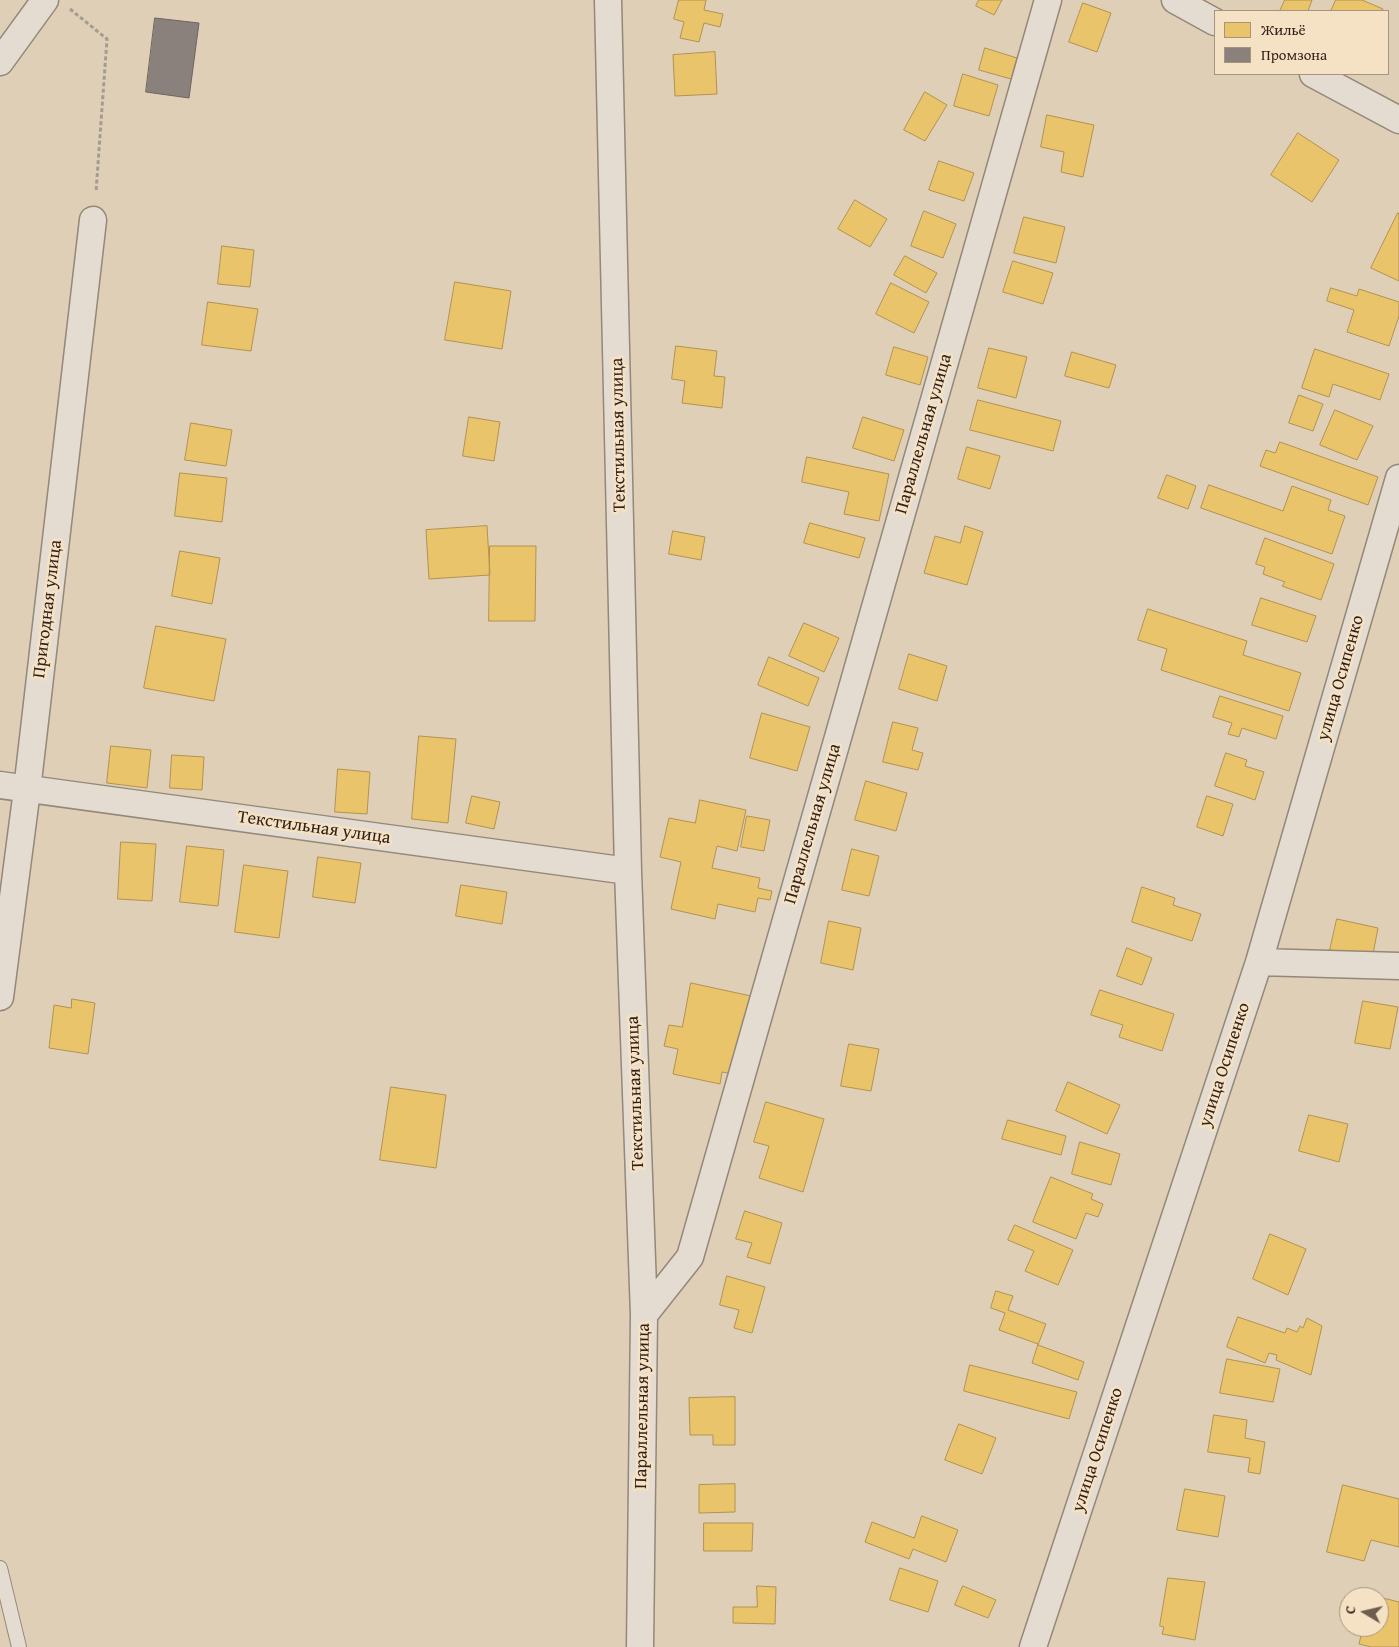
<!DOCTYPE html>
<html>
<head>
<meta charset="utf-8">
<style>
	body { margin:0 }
	#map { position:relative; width:1399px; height:1647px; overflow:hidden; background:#dfcfb6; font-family:"Gentium Book Plus",serif }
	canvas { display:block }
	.legend { position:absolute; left:1214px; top:10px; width:175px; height:65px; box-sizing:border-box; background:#f5e2c4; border:1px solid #a6947f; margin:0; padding:6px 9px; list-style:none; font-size:15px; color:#301f18 }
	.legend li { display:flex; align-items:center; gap:10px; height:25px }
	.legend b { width:25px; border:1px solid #a6947f }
	.north { position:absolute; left:1339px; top:1587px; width:50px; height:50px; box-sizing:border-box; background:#f5e2c4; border:1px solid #a6947f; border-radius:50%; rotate:279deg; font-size:14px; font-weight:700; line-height:20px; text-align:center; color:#301f18 }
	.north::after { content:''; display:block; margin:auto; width:18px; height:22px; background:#6d5d4f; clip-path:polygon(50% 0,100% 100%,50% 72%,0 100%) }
</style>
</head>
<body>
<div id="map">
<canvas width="1399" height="1647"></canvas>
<ul class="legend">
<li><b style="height:14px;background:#e9c46a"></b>Жильё</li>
<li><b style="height:14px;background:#8a817c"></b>Промзона</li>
</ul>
<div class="north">С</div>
</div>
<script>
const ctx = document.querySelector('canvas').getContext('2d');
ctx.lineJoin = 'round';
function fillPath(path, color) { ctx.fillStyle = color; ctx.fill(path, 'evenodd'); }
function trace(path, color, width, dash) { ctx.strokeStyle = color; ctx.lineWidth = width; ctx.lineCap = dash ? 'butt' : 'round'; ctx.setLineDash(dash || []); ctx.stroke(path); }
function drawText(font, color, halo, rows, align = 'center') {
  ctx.font = font + ' "Gentium Book Plus",serif'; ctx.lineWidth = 5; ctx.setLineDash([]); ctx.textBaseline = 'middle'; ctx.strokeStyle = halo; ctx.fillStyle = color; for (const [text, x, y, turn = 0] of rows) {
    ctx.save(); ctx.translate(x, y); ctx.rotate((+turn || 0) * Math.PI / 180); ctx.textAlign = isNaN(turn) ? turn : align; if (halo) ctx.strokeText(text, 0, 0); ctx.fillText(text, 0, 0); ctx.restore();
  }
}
const homes = new Path2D(`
	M679 0H706L704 10 723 14 720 27 704 23 699 42 680 38 684 22 674 19Z
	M979 0H1002L994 15 976 6Z
	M1285 0H1312L1308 11H1280Z
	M1336 0H1362L1383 9 1382 11H1331Z
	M1083 3 1111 13 1097 52 1069 42Z
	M985 48 1017 58 1011 79 979 70Z
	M715 52 717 94 675 96 673 55Z
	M963 74 998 85 989 116 954 106Z
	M925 92 947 105 925 141 904 130Z
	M1047 115 1094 125 1083 177 1061 172 1064 152 1041 147Z
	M1298 133 1339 160 1312 202 1271 175Z
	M939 161 974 173 964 201 929 190Z
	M855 200 887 219 870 247 838 229Z
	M924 211 956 224 943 258 911 246Z
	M1398 213 1399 214V281L1371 268Z
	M1024 217 1065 227 1056 263 1014 253Z
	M222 246 254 250 250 287 218 284Z
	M905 256 937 273 926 293 894 275Z
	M1013 261 1053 273 1043 304 1003 292Z
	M455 282 511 291 502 349 445 340Z
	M891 283 929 302 914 333 876 314Z
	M1331 288 1357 296 1359 289 1399 302V316L1389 346 1347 332 1354 310 1327 301Z
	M208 302 258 309 251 351 202 345Z
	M676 346 717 351 714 376 725 377 722 408 682 403 685 381 672 379Z
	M894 347 928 357 920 385 886 375Z
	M989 348 1027 357 1016 398 978 388Z
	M1315 349 1389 374 1380 400 1333 384 1329 397 1302 388Z
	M1072 352 1116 365 1109 388 1065 376Z
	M1299 395 1323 404 1313 431 1289 423Z
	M978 400 1061 421 1053 451 970 430Z
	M1335 410 1373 426 1357 460 1320 445Z
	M469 417 500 422 494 461 463 456Z
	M863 417 904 430 894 461 853 448Z
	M191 423 232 430 226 466 185 460Z
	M1280 442 1378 477 1368 505 1260 466 1266 450 1275 453Z
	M967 447 1000 456 990 489 958 479Z
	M807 457 889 474 879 521 844 514 849 492 802 482Z
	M180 473 227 478 222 522 175 516Z
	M1167 475 1196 486 1188 509 1158 498Z
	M1209 485 1283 511 1292 486 1331 500 1328 510 1345 516 1332 554 1201 508Z
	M810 523 865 538 859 558 804 543Z
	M487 526 490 575 429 579 426 530Z
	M965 526 983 532 967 585 924 573 935 536 960 543Z
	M673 531 705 537 701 560 669 554Z
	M1265 538 1334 564 1321 600 1282 586 1285 582 1263 574 1265 567 1256 564Z
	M490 546H536L535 621H489Z
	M180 551 220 558 212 604 172 596Z
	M1261 598 1316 616 1307 642 1252 625Z
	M1148 609 1247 641 1243 655 1301 673 1289 711 1161 670 1167 649 1138 640Z
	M804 623 839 638 824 672 789 656Z
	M156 626 226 639 214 701 144 688Z
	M909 654 947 666 937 701 899 689Z
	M769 657 819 678 808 706 758 685Z
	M1220 696 1283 716 1276 739 1242 728 1239 737 1228 734 1232 723 1213 717Z
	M762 713 810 727 797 771 750 758Z
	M893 722 918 728 912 750 923 753 918 770 883 762Z
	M419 736 456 739 448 823 412 819Z
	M111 746 151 750 147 788 107 783Z
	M1226 753 1247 760 1245 766 1264 772 1255 800 1215 786Z
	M172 755 204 757 202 790 170 788Z
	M338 769 370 772 367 814 335 812Z
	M866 781 907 793 896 831 855 820Z
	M472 796 500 802 494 829 466 823Z
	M1207 796 1233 804 1223 836 1197 827Z
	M700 800 746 810 737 851 717 846 712 868 760 878 758 888 772 891 770 900 758 898 755 912 718 904 715 919 671 909 681 862 660 857 669 818 695 823Z
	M747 816 770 820 764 851 741 847Z
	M121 842 156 844 152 901 118 899Z
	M187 846 224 850 218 906 180 902Z
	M852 849 879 856 869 896 842 890Z
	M318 857 361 863 355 903 313 897Z
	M244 865 288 871 279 938 235 932Z
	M461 885 507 892 502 924 456 916Z
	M1142 887 1175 898 1173 905 1201 914 1192 941 1132 922Z
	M1337 919 1378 928 1372 959 1330 950Z
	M829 921 861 928 853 970 821 963Z
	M1127 948 1152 958 1142 985 1117 976Z
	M691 983 751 996 734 1074 722 1072 720 1084 673 1074 678 1049 664 1046 669 1025 682 1027Z
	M1100 990 1174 1014 1162 1051 1119 1037 1123 1025 1091 1015Z
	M72 999 95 1003 88 1054 49 1048 54 1005 71 1008Z
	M1363 1001 1398 1007 1390 1049 1355 1043Z
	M849 1044 879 1049 871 1091 841 1086Z
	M1068 1082 1120 1105 1107 1134 1056 1111Z
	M391 1087 446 1095 436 1168 380 1160Z
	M766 1102 824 1119 803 1192 759 1178 769 1146 754 1142Z
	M1309 1115 1348 1124 1339 1162 1299 1151Z
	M1008 1120 1066 1136 1061 1155 1002 1139Z
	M1080 1142 1120 1154 1111 1185 1072 1174Z
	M1051 1177 1093 1194 1091 1199 1103 1204 1098 1217 1086 1213 1076 1239 1033 1222Z
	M745 1211 782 1223 770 1264 747 1257 752 1243 736 1239Z
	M1015 1225 1073 1250 1058 1285 1025 1271 1034 1251 1008 1240Z
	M1270 1234 1306 1249 1288 1295 1253 1279Z
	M727 1276 765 1287 752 1333 734 1328 739 1310 720 1305Z
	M996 1291 1013 1296 1008 1310 1046 1324 1038 1345 1084 1362 1078 1380 1032 1363 1038 1344 999 1330 1005 1313 991 1308Z
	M1238 1317 1285 1333 1287 1328 1297 1332 1300 1326 1303 1328 1307 1318 1322 1326 1311 1375 1276 1360 1277 1355 1269 1353 1265 1363 1227 1347Z
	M1227 1359 1280 1369 1273 1402 1220 1393Z
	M970 1365 1077 1392 1069 1419 964 1391Z
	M735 1397V1445H713V1435H690L689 1398Z
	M1214 1415 1247 1420 1245 1438 1265 1442 1260 1474 1248 1472 1250 1458 1208 1452Z
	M959 1424 996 1438 982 1474 945 1460Z
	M735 1484V1512L699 1513V1485Z
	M1343 1485 1399 1499V1547L1371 1540 1364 1561 1327 1552Z
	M1185 1489 1225 1496 1218 1537 1177 1530Z
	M922 1516 958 1530 946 1562 913 1549 909 1559 865 1542 872 1522 914 1538Z
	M704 1523H753L752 1551H704Z
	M900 1568 938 1581 928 1612 890 1600Z
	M1168 1578 1205 1582 1195 1640 1162 1634 1164 1627 1160 1626Z
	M757 1586 776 1587 775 1624 733 1623V1607H757Z
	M963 1586 996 1600 988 1618 955 1605Z
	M1379 1597 1399 1602V1647H1371L1359 1644 1363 1627H1379Z`);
fillPath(homes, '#e9c46a');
trace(homes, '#b29251', 1);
const industry = new Path2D(`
	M155 18 199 23 189 98 146 92Z`);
fillPath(industry, '#8a817c');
trace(industry, '#6f645e', 1);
const lane = new Path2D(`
	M0 1568 19 1647`);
const street = new Path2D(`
	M608 0 628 871 644 1315 640 1647
	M1175 0 1215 22
	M0 62 45 0
	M1313 74 1399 120
	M0 785 628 871
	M1259 962 1399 966
	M0 997 27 790 93 220
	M644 1315 690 1257 1048 0
	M1033 1647 1259 962 1399 478`);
trace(lane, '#938879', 16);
trace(street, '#938879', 29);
trace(new Path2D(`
	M70 9 107 39 96 192`), '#a49c92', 3, [4, 2.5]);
trace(lane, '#e4dcd0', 14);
trace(street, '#e4dcd0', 26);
drawText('18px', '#301f18', '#f5e2c4', [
	["Параллельная улица",924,434,-74],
	["Текстильная улица",619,435,-91],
	["Пригодная улица",48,609,-83],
	["улица Осипенко",1341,678,-74],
	["Параллельная улица",813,824,-74],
	["Текстильная улица",314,828,8],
	["улица Осипенко",1225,1065,-72],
	["Текстильная улица",636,1093,-92],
	["Параллельная улица",643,1406,-89],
	["улица Осипенко",1098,1450,-72]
]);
</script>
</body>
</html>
